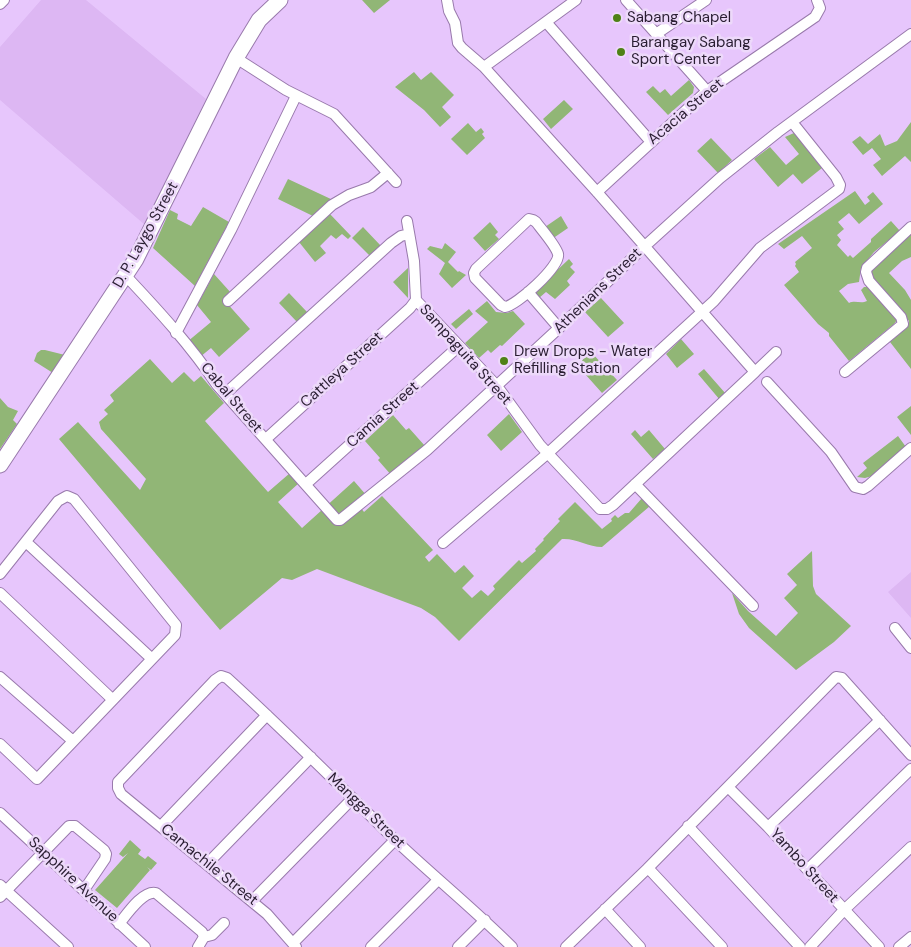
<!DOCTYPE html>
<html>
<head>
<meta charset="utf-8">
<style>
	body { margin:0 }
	canvas { display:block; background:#e7c6fc }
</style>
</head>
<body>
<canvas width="911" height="947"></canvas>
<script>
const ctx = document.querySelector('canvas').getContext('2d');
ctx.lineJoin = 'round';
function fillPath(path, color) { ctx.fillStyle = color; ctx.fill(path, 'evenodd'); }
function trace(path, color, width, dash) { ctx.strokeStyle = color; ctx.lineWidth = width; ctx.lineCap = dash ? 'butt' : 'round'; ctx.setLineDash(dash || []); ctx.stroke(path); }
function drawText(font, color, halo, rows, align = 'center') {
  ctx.font = font + ' "DM Sans",sans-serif'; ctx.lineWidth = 5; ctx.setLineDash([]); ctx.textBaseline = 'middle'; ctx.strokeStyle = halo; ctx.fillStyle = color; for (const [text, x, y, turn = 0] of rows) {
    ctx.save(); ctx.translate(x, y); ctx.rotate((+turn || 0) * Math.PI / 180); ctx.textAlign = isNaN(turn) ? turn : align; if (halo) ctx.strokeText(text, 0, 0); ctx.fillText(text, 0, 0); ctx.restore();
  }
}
fillPath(new Path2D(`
	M41 0H86L206 99 145 225 0 100V47Z
	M911 572V618L888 592Z`), '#ddb7f3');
fillPath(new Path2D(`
	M362 0H390L374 13Z
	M414 72 421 80 431 72 454 95 442 107 451 117 440 127 424 110 395 87Z
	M689 80 694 87 693 93 668 115 646 92 653 86 660 93 665 89 671 96Z
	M564 100 573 109 551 129 543 119Z
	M911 122V162L905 156 882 176 873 165 881 159 872 148 863 155 852 142 860 136 868 144 880 134 885 146 897 141Z
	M468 123 476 132 481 128 484 132 482 134 485 138 467 155 451 139Z
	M794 133 822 168 802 184 793 174 778 187 754 159 770 147 786 165 799 154 785 137Z
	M711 138 732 160 718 173 697 151Z
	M288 179 333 200 325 208 322 207 315 217 278 199Z
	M855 191 865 205 870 201 867 197 873 192 883 204 859 224 849 213 838 222 844 229 837 235 841 240 837 245 848 257 850 255 853 258 871 242V239L891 221 900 231 874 252 861 268 859 282 848 284 839 291 849 303C855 300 861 304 867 301L861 290 864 287H868L897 320 894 324 849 361 829 336V333L818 324 784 285 799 272 795 266 796 264 795 262 812 248 802 236 784 249 778 244Z
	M203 207 229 222 195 286 153 248 170 210 178 214 177 219 191 226Z
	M329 213 351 236 348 239 342 234 336 239 331 235 320 246 326 253 315 262 299 242Z
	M561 216 568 228 552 239 545 227Z
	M490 222 498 232 495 235 499 239 485 251 473 238Z
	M363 227 381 246 370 256 352 238Z
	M911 233V257L902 261 889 273 905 290 911 300V369L890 342 908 326 909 321 873 279 870 271Z
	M445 243 456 252 448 262 458 272 459 271 466 275 452 288 439 274 445 263 427 249 430 246 442 249Z
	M569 259 573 264 570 267 575 272 567 281 570 285 555 299 546 292 539 298 534 292Z
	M408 268V298L393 282Z
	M214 274 232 294 225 301 250 329 219 357 211 348 200 357 187 342 211 322 197 305Z
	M289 293 307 312 297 322 279 303Z
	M601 298 624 323 608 337 585 312Z
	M487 301 496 312 507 313 513 311 525 324 502 346 500 345 491 353 488 350 479 358 465 343 488 322 475 311Z
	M469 309 473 314 456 329 451 324Z
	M681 339 694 354 677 368 666 354Z
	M41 350H45L65 355 53 373 34 361 37 353Z
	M591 352 617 380 602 393 577 365Z
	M150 359 172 383 184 372 194 382 201 376 224 403 205 421 268 492 290 473 299 483 278 502 302 528 354 481 367 496 358 504 364 512 382 496 433 550 425 557 429 562 437 554 455 573 464 565 474 576 462 588 472 598 481 590 488 596 495 589 493 586 519 560 522 563 536 551 535 549 544 540 543 539 560 521 558 519 575 502 602 529 612 521 611 519 615 515 618 518 625 513H629L642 498 650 506 602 547C588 547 576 538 562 539L459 641 435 617 421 608 317 569 292 580 282 578 220 630 59 439 78 422 140 490 146 479 101 429 99 422 108 414 104 410 114 401 110 395Z
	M704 369 726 394 720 400 698 374Z
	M0 398 8 407 18 411 13 420 17 424 0 449Z
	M911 406V435L897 417Z
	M509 414 522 432 501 451 487 435Z
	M393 415 406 430 409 428 425 446 392 476 378 460 380 458 365 441Z
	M635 430 641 437 649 430 665 449 653 459 631 434Z
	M898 436 906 447 872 476 865 478 857 477 867 468 863 463Z
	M812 551 813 586 816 594 851 626 834 642 796 670 749 628 739 614 732 593 748 611 776 636 798 613 784 598 797 585 787 574Z
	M130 840 141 850 138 854 145 859 148 856 157 863 151 870 147 867 150 870 117 908 95 890 128 853 123 857 119 854Z`), '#91b676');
const minor = new Path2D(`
	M447 0 449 11 455 23 458 43 462 48 484 67 597 192 755 372 776 352
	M626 0 707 91
	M0 4 4 0
	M546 22 651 142
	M656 34 706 0
	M236 58 286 90 334 114 396 182
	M484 67 576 0
	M597 192 707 91 815 17 820 8 817 0
	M529 219 533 220 536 222C542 230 556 246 558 254 561 266 516 306 505 307L501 305 475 278 474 273 476 269Z
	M407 221 414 261 416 300 497 386 540 445 600 509H607L613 505 755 372
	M126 276C158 310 191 346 217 385L337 520H340L427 450 559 328 645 246 720 178 778 132 911 34
	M528 292 559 328
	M228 301 332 205 349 195 371 187 388 173
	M176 333 231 230 296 96
	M845 372 903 324 901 317 869 281 866 272 867 268 911 227
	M767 382 831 452 855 487 863 489 868 486 911 448
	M225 394 391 243 401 236 409 234
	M266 439 410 308 416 300
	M306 484 459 346
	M635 484 753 606
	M26 542 152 659
	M443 543 547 454 714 301 760 248 839 189 840 185 836 177 792 122
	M0 574 58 501 67 496 74 499 176 625 175 635 37 779 0 744
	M0 593 112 699
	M895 628 911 648
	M0 677 73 741
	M728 787 768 827 879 947
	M0 813 145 947
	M161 826 267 715
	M688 826 800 947
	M768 827 880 720
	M208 863 311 757
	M648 868 722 947
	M808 869 911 769
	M0 885 68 947
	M0 897 69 826H75L104 850 106 854 105 859 84 890
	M252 901 353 798
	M605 909 640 947
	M119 924C127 914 143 890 156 893L202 932 204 937
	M293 943 395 840
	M198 947 204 937 212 935 224 923
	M296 947 267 914 121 794 118 788V782L215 680 221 676 227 678C284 730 339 785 394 839 433 876 474 909 512 947
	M371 947 438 880
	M458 947 485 920
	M566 947 648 868 836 677 842 678 911 755
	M810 947 844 910 911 847
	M899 947 911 937`);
const secondary = new Path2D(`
	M0 465 136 259 236 58 259 20 280 0`);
trace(minor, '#997aac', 12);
trace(secondary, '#997aac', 17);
trace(minor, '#fff', 10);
trace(secondary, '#fff', 15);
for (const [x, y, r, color] of [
	[617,18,5,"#4e8115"],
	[621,52,5,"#4e8115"],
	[504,361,5,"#4e8115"]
]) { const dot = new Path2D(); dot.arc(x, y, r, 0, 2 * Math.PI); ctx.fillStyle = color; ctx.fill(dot); trace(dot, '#edd9fa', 2); }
drawText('15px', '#291d31', '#edd9fa', [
	["Sabang Chapel",627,18],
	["Barangay Sabang",631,43],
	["Sport Center",631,60],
	["Drew Drops - Water",514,352],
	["Refilling Station",514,369]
], 'left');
drawText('15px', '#291d31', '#edd9fa', [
	["Acacia Street",686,112,-40],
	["D. P. Laygo Street",146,235,-61],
	["Athenians Street",598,291,-44],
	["Sampaguita Street",465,355,48],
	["Cattleya Street",342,370,-42],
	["Cabal Street",231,398,50],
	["Camia Street",383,415,-42],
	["Mangga Street",366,811,44],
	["Camachile Street",209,865,39],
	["Yambo Street",804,866,48],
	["Sapphire Avenue",73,880,43]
]);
</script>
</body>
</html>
